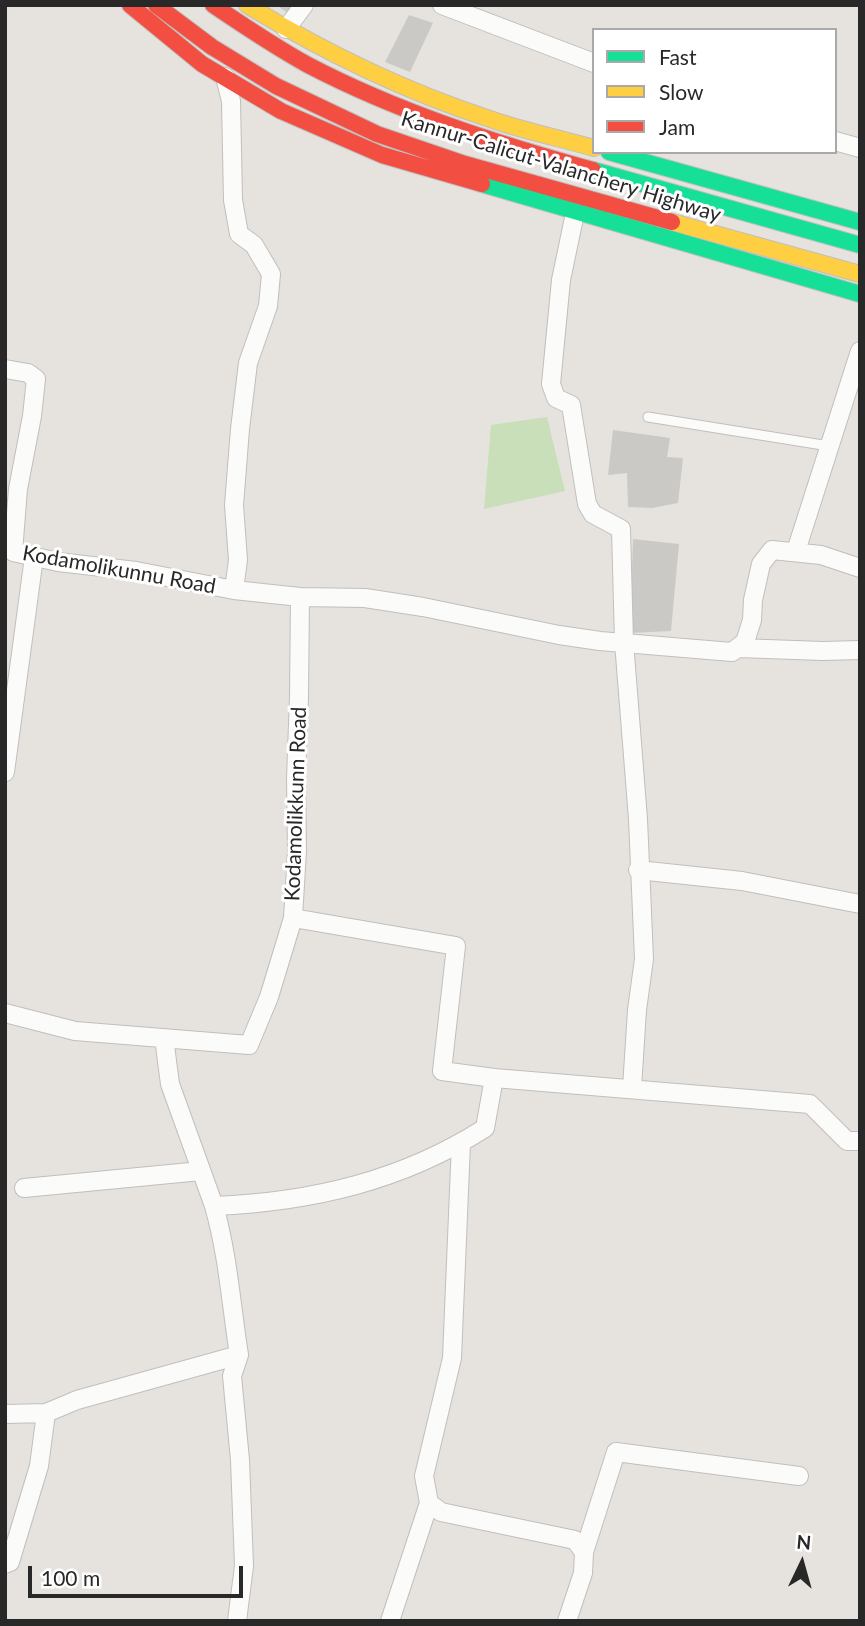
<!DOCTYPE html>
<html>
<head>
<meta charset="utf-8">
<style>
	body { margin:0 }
	#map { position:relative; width:865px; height:1626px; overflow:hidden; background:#e6e3de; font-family:Lato,sans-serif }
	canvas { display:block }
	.frame { position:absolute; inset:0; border:7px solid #282828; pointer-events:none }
	.legend { position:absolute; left:592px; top:28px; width:245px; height:126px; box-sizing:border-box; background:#fff; border:2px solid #a9a9a9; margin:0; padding:9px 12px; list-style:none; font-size:21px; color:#282828 }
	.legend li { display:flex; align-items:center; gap:14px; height:35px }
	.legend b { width:35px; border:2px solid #a9a9a9 }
	.north { position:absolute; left:767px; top:1528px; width:70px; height:70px; -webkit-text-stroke:5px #fff; paint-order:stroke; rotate:5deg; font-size:19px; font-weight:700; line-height:28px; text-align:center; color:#282828 }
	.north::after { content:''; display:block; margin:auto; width:24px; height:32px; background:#282828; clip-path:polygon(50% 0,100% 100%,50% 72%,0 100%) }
	.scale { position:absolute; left:28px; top:1566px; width:215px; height:32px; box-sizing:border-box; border:4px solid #282828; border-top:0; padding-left:9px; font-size:21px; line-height:24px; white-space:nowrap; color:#282828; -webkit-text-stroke:5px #fff; paint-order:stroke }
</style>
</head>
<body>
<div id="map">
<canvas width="865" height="1626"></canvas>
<div class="frame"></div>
<ul class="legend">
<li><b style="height:9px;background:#16e098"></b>Fast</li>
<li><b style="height:9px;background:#ffcf43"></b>Slow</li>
<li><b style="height:9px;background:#f24e42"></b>Jam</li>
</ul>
<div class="north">N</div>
<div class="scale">100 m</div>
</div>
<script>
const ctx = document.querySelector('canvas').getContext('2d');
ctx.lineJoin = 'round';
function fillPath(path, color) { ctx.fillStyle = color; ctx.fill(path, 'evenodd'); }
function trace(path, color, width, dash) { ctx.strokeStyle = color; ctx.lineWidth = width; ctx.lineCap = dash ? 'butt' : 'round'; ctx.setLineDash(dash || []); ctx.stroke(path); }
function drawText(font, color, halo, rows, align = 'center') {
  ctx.font = font + ' Lato,sans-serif'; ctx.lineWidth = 6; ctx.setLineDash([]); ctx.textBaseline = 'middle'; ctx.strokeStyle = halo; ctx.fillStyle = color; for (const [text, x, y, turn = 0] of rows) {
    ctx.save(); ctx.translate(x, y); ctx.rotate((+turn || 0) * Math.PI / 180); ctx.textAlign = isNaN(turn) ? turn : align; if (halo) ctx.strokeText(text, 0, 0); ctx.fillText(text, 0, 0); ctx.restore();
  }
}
fillPath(new Path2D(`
	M547 417 565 491 484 509 491 425Z`), '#c8dfba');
fillPath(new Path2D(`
	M276 5H292L288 13Z
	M409 15 433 23 410 72 385 62Z
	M613 430 670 438 667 457 683 458 678 503 652 508 628 507 627 473 608 475Z
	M633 539 679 544 671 631 630 633Z`), '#cbc9c5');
const lane = new Path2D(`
	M648 417 829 446`);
const street = new Path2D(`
	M442 5 594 63
	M286 29 304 5
	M835 141 860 148
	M575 213 561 280 551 384 556 398 571 405 587 504 593 514 621 529 624 642 638 819 644 959 637 1010 632 1088
	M5 369 28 373 36 379 32 416 18 489 13 552 58 562 136 571 234 590 238 560 234 505 240 429 248 363 268 306 271 274 254 245 239 234 233 200 231 101 225 77
	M796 551 860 351
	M234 590 300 597 299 696 296 779 297 851 293 918 456 946 442 1071 494 1078 485 1128C402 1181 311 1202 214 1206 228 1255 231 1304 239 1355
	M300 597 365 598 423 607 559 635 600 641 732 652 745 642 752 620 753 600 761 564 772 550 821 555 860 568
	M738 648 823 651 860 650
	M5 772 34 557
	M638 870 742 881 860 904
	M5 1013 75 1031 249 1045 269 997 293 918
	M164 1038 170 1084 214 1206
	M494 1078 810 1104 847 1141H860
	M461 1143 452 1358 424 1476 429 1503 441 1512 575 1540 584 1552 583 1573 567 1621
	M24 1188 201 1171
	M5 1414 46 1413 77 1400 239 1355 232 1376 240 1460 244 1566 237 1621
	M584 1552 616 1452 799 1476
	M5 1564 10 1562 39 1466 46 1413
	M390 1621 429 1503`);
const fast = new Path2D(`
	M609 152 860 222
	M593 170 860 245
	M482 184 860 294`);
const slow = new Path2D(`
	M247 5C324 52 404 91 490 119 524 131 559 138 594 148
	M672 222 860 274`);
const jam = new Path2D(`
	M130 5 202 64 281 111 382 155 482 184
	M156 5 212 47 276 86 377 134 465 164 672 222
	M213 5C244 26 275 47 308 65 398 112 495 143 593 170`);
trace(lane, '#c0bfbf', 11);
trace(street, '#c0bfbf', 20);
trace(fast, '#c0bfbf', 18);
trace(slow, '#c0bfbf', 18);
trace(jam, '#c0bfbf', 18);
trace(lane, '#fbfbfa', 9);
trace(street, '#fbfbfa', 18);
trace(fast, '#16e098', 16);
trace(slow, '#ffcf43', 16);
trace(jam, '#f24e42', 16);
drawText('21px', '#282828', '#fff', [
	["Kannur-Calicut-Valanchery Highway",561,167,17],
	["Kodamolikunnu Road",119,570,10],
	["Kodamolikkunn Road",296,804,-88]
]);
</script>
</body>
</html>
